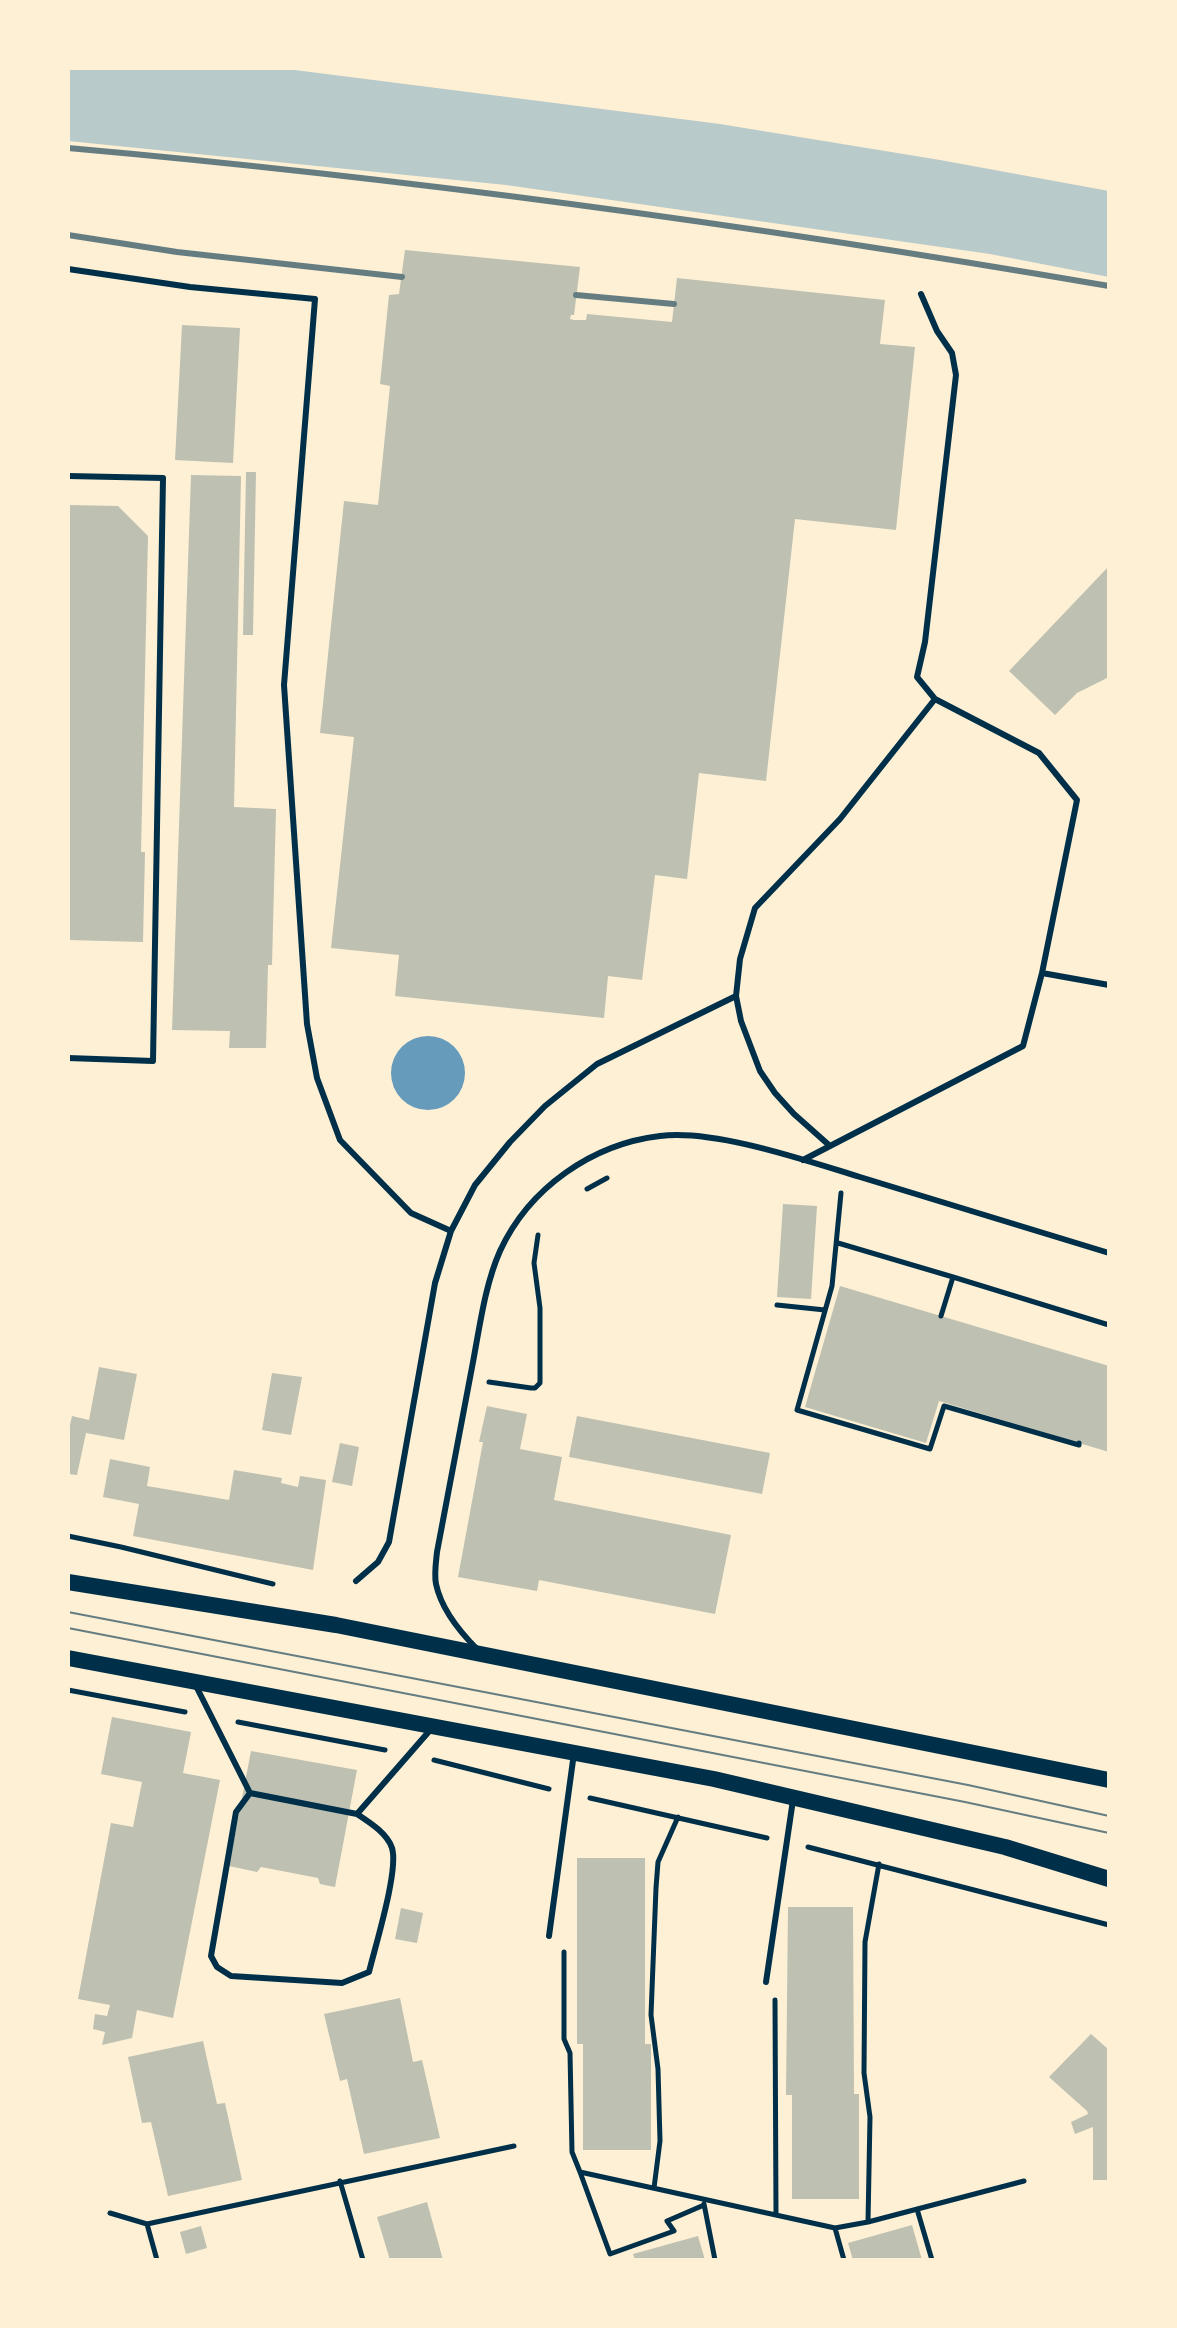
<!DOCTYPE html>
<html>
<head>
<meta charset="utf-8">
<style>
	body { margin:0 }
	#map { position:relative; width:1177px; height:2328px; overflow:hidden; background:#fdf0d5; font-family:Roboto,sans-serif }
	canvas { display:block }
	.frame { position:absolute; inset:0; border:70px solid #fdf0d5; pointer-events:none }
</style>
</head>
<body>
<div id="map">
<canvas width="1177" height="2328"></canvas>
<div class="frame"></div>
</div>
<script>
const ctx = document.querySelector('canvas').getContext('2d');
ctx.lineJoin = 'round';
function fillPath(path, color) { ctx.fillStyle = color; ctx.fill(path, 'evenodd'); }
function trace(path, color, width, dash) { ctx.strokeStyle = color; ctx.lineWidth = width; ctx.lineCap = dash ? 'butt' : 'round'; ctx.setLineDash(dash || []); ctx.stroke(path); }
fillPath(new Path2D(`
	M68 68H279L720 124 940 160 1109 191V277L990 254 506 185 68 141Z`), '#b9caca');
fillPath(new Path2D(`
	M391 1073a37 37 0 1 1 74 0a37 37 0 1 1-74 0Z`), '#669bbc');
fillPath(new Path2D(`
	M405 250 580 267 574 315H571L570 319 574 320H586L587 314 672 322 677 278 885 300 880 344 915 347 896 530 795 519 766 781 699 773 687 879 655 875 642 980 608 976 604 1018 395 996 399 955 331 948 354 737 320 733 329 645 344 501 378 505 390 386 380 384 389 295 399 294Z
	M182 325 240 328 233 463 175 460Z
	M246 472H256L253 635H243Z
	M191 475 241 476 234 807 276 809 272 965H268L266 1048H229L230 1031 172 1030Z
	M68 505 118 506 148 536 141 852H145L143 942 68 940Z
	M1109 566V677L1077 693 1055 715 1009 671Z
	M783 1204 817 1206 811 1299 777 1297Z
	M840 1286 1109 1366V1452L939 1401 926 1443 805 1407Z
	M99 1367 137 1374 124 1440 86 1433 77 1475 68 1474V1434L72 1416 89 1420Z
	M272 1373 302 1377 291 1435 262 1430Z
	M487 1406 527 1414 520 1449 562 1457 554 1500 731 1535 715 1614 539 1580 537 1591 458 1577 483 1442H479Z
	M577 1416 770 1453 762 1494 569 1457Z
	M340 1443 359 1447 352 1486 332 1482Z
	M110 1459 150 1467 147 1486 229 1500 234 1470 282 1478 281 1483 298 1487 300 1476 326 1480 313 1570 133 1536 139 1504 103 1497Z
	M112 1717 191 1732 183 1773 220 1780 173 2018 137 2010 132 2038 102 2045 105 2032 93 2029 95 2014 107 2016 110 2005 78 1999 111 1823 133 1827 142 1782 101 1774Z
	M251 1751 357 1770 335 1887 320 1884 318 1878 261 1867 257 1872 229 1866Z
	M577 1858H645V2044H651V2150H583V2044H577Z
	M788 1907H853L854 2094H859V2199H792V2095H786Z
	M401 1908 423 1913 417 1943 395 1939Z
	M400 1998 413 2062 422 2060 440 2138 364 2154 347 2079 340 2081 324 2014Z
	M1091 2034 1109 2050V2180H1093V2127L1075 2134 1071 2122 1088 2114 1087 2111 1049 2077Z
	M203 2041 217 2104 225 2103 242 2180 168 2196 151 2122 142 2123 128 2057Z
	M427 2202 443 2260H390L377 2217Z
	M912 2225 922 2260H853L848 2243Z
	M201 2226 207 2248 186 2254 180 2232Z
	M698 2236 705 2260H635L633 2254Z`), '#bec0b2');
trace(new Path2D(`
	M587 1189 607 1178
	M841 1193 832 1286 797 1410 930 1449 944 1406 1079 1445V1443
	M838 1243 953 1277 941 1316
	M953 1277 1109 1325
	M777 1305 825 1310
	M489 1382 531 1388H535L540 1383V1308L534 1263 538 1235
	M68 1536 121 1547 273 1584
	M68 1690 185 1712
	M238 1722 385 1750
	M434 1760 549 1789
	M590 1798 767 1838
	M808 1847 1109 1925
	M564 1952V2039L570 2053 572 2152 580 2172
	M775 2000 776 2215
	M340 2181 363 2260
	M654 2188 660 2141 658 2069 651 2015 656 1888 658 1862 678 1817
	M704 2204 715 2260
	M704 2205 667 2221 674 2231 610 2254 580 2172 835 2228 844 2260
	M917 2209 932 2260
	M110 2213 147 2224 514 2146
	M868 2222 1024 2181
	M147 2224 157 2260
	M835 2228 868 2222 870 2117 864 2073 865 1942 879 1864`), '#003049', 5);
trace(new Path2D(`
	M68 269 190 287 315 299 284 685 307 1024 317 1078 340 1140 411 1213 451 1231
	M68 476 163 478 153 1061 68 1058
	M935 699 1039 753 1077 800 1042 973
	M830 1146 794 1114 775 1093 760 1071 741 1021 736 996 740 959 755 908 840 819 935 699 917 677 925 642 956 375 952 353 937 331 921 294
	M803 1160 1023 1046 1042 973 1109 985
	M356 1581 378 1562 389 1542 435 1283 451 1231 475 1185 510 1142 545 1106 597 1064 736 996
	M477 1649C460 1632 441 1608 436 1584 434 1574 436 1562 437 1552 449 1489 461 1425 473 1362 480 1325 485 1285 500 1251 529 1188 592 1144 660 1136 715 1129 807 1161 860 1177 943 1203 1026 1228 1109 1253
	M195 1684 250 1793 357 1814 432 1728
	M250 1793 236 1812 211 1956 217 1967 231 1976 342 1983 369 1972C375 1947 399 1870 392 1848 387 1833 369 1822 357 1814
	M549 1936 574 1753
	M766 1982 793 1800`), '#003049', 6);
trace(new Path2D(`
	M68 1582 336 1625 1109 1780
	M68 1658 714 1779 1005 1847 1109 1879`), '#003049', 16);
trace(new Path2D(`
	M68 1612 968 1785 1109 1816
	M68 1628 965 1802 1109 1833`), '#657d81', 2);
trace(new Path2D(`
	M68 148C417 179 764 227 1109 286
	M68 235 177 252 402 277
	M576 295 674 304`), '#657d81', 6);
</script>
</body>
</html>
